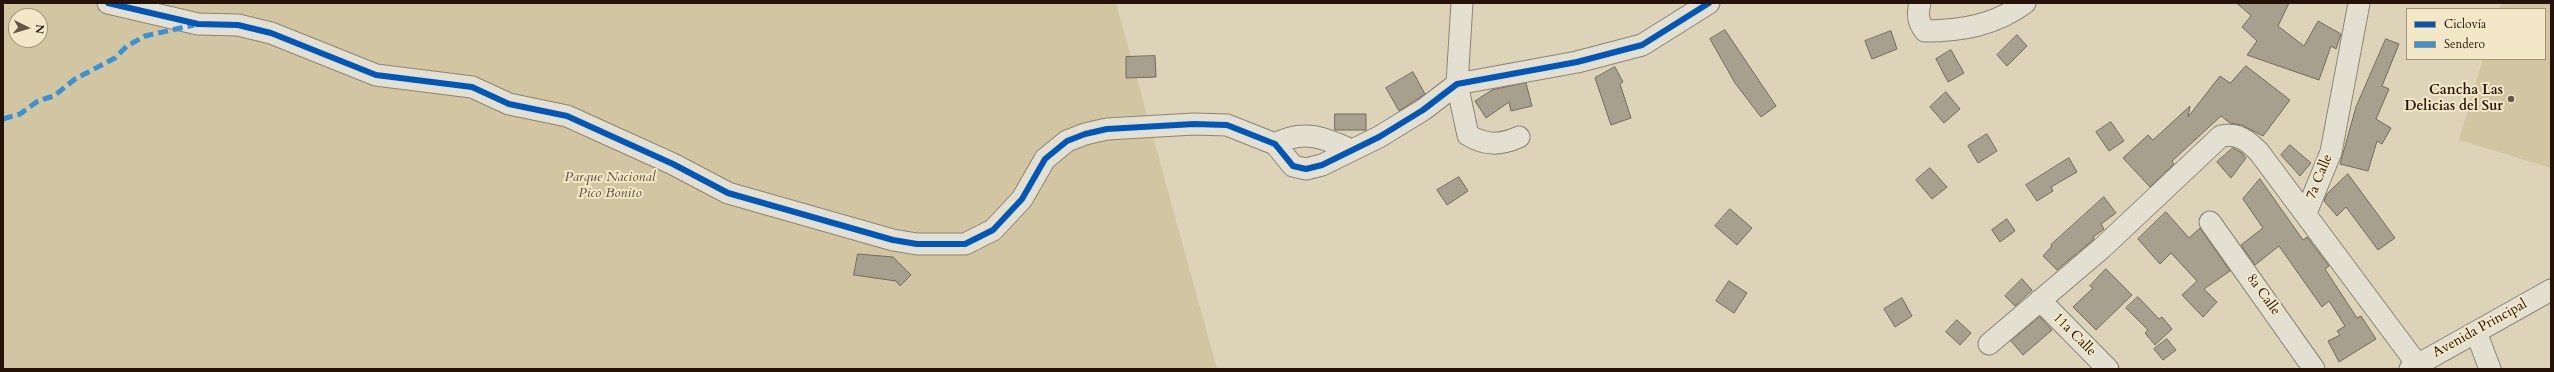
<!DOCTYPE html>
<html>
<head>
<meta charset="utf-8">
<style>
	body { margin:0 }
	#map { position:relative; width:2554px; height:372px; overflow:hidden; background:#dcd3b8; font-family:Cardo,serif }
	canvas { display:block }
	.frame { position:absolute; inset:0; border:4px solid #251309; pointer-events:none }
	.legend { position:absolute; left:2406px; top:8px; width:140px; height:52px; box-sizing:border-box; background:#f2e8c7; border:1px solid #a0937b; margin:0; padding:5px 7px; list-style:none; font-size:12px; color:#251309 }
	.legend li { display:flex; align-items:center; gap:8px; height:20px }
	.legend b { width:20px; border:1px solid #a0937b }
	.north { position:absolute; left:8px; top:8px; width:40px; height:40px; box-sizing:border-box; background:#f2e8c7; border:1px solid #a0937b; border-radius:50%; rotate:95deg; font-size:11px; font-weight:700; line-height:16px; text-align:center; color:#251309 }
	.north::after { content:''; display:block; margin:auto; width:14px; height:18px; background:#655646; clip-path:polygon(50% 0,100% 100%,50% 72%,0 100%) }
</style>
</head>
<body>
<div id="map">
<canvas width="2554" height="372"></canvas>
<div class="frame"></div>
<ul class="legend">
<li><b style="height:5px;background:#0057b8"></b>Ciclovía</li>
<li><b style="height:5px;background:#3b92d2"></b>Sendero</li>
</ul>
<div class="north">N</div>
</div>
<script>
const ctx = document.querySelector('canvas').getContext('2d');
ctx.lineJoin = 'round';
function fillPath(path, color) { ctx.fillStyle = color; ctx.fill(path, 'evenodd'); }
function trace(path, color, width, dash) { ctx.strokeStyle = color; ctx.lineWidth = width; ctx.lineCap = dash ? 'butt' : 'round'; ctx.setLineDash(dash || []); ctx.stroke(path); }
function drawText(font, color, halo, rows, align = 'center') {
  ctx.font = font + ' Cardo,serif'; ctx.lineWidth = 4; ctx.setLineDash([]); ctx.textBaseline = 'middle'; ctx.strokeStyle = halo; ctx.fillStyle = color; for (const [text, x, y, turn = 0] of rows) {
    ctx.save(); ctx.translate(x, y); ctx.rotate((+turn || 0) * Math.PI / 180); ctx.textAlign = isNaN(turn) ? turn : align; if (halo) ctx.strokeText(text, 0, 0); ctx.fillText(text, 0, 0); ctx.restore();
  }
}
fillPath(new Path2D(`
	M3 3H1116L1217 369H3ZM16 16H40V40H16Z
	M2501 3H2551V168L2459 140 2483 59H2545V9H2499Z`), '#d2c5a1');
const building = new Path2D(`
	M2237 3H2289L2278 26 2304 46 2318 21 2341 34 2336 49 2331 46 2319 80 2247 55 2257 41 2242 27 2251 16Z
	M1725 30 1776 106 1761 117 1735 83 1710 39Z
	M1891 31 1897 49 1872 59 1865 41Z
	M2017 35 2027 46 2007 66 1997 55Z
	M2386 39 2399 44 2382 86 2389 89 2376 119 2391 128 2382 144 2377 141 2368 171 2340 164 2356 107Z
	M1951 50 1964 73 1948 82 1936 59Z
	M1155 56 1156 77 1126 78V57Z
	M2246 66 2290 100 2263 136 2242 125 2230 123 2221 116 2172 161 2174 164 2150 187 2123 158 2148 135 2153 140 2190 106 2188 117 2220 76 2230 83Z
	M1615 67 1623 82 1620 84 1631 118 1611 125 1595 78Z
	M1413 72 1425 94 1399 111 1386 88Z
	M1526 83 1532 106 1511 111 1509 102 1486 118 1475 101 1492 90Z
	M1946 92 1960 109 1944 123 1930 107Z
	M1335 114H1366V130H1335Z
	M2111 122 2124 141 2109 151 2096 132Z
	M1987 134 1997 151 1978 163 1968 146Z
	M2290 145 2311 163 2300 176 2281 155Z
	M2233 148 2242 153 2246 158 2231 178 2217 162Z
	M2069 158 2077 172 2051 187 2053 191 2037 201 2026 185Z
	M1930 168 1947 187 1932 199 1916 180Z
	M2348 174 2395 238 2378 250 2346 207 2337 216 2324 201 2327 194Z
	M1459 177 1468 191 1447 205 1437 190Z
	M2260 179 2303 240 2307 237 2329 266 2325 269 2357 318 2361 316 2376 339 2339 362 2328 341 2340 335 2337 331 2345 326 2329 301 2322 307 2279 246 2255 265 2241 245 2263 228 2243 199Z
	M2104 197 2116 213 2101 224 2104 229 2093 237 2094 239 2057 270 2043 256 2052 246 2051 245Z
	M1730 209 1752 228 1737 245 1715 226Z
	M2166 212 2189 238 2200 228 2230 271 2204 289 2217 302 2203 317 2182 295 2197 281 2171 253 2160 264 2138 239Z
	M2007 219 2015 231 2000 242 1992 230Z
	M858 254 893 257 911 275 900 286 896 281 854 275Z
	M2106 269 2132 295 2096 330 2073 307 2093 288 2090 286Z
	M2022 279 2032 290 2015 306 2005 296Z
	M1729 281 1747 293 1734 313 1716 301Z
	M2138 297 2159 319 2162 317 2172 329 2155 345 2145 333 2148 330 2126 308Z
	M1902 298 1912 316 1895 327 1884 309Z
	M2040 317 2052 330 2023 355 2011 341Z
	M1957 320 1971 333 1960 345 1946 332Z
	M2167 339 2176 350 2163 360 2154 349Z`);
fillPath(building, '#a7a08e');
trace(building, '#726b5d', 1);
const street = new Path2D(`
	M108 3 198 24 238 25 271 33 376 75 472 87 509 104 567 116 673 164 728 193 893 240 917 244H965L993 230 1022 199 1045 159 1067 141 1085 134 1107 129 1194 124 1227 125 1275 144 1293 166 1306 169 1322 165 1379 137 1423 110 1457 84 1577 62 1642 45 1709 3
	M1462 3 1457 84 1468 135C1486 146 1501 145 1519 137
	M1920 3C1917 15 1918 22 1925 31 1962 31 1995 25 2025 3
	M1275 144C1303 129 1323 137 1351 150
	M2306 213 2331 152 2359 3
	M2210 222 2314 369
	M2040 300 2108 369
	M2476 332 2490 369
	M1989 344 2102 248 2221 136C2238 133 2247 140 2259 152L2417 364
	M2410 369 2551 290`);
trace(street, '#8c8474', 23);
trace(street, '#e3dfd1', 21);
trace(new Path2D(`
	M3 119 20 114 38 101 54 96 75 79 115 58 127 46 145 36 194 25`), '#3b92d2', 5, [10, 5]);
trace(new Path2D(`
	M108 3 198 24 238 25 271 33 376 75 472 87 509 104 567 116 673 164 728 193 893 240 917 244H965L993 230 1022 199 1045 159 1067 141 1085 134 1107 129 1194 124 1227 125 1275 144 1293 166 1306 169 1322 165 1379 137 1423 110 1457 84 1577 62 1642 45 1709 3`), '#0057b8', 6);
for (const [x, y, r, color] of [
	[2511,99,4,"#655646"]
]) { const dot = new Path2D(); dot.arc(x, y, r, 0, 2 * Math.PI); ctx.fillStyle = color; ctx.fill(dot); trace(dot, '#f2e8c7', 1.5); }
drawText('bold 14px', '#251309', '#f2e8c7', [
	["Cancha Las",2503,91],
	["Delicias del Sur",2503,107]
], 'right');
drawText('14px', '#251309', '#f2e8c7', [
	["7a Calle",2320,177,-68],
	["8a Calle",2263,295,54],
	["Avenida Principal",2480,329,-29],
	["11a Calle",2074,335,45]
]);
drawText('italic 14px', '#5e4d38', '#f2e8c7', [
	["Parque Nacional",610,178],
	["Pico Bonito",610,194]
]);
</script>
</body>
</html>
